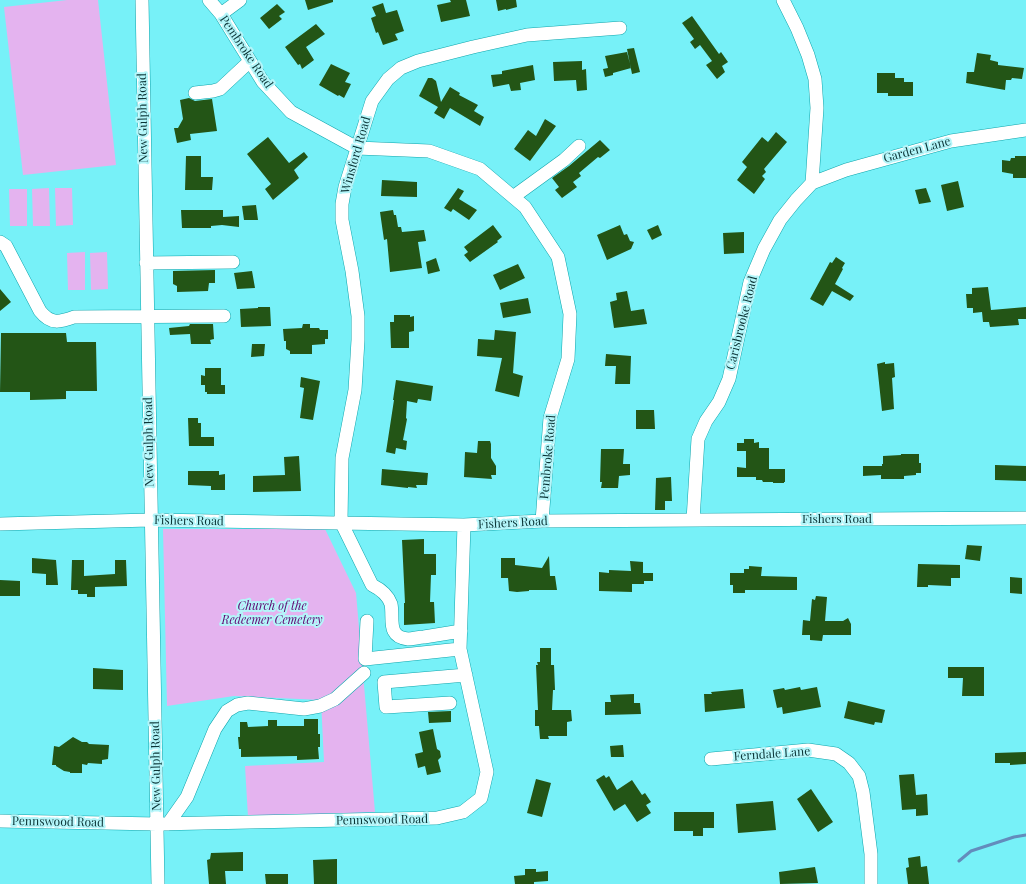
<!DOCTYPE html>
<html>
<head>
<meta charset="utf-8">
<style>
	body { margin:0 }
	canvas { display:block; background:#77f1f8 }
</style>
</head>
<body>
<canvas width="1026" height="884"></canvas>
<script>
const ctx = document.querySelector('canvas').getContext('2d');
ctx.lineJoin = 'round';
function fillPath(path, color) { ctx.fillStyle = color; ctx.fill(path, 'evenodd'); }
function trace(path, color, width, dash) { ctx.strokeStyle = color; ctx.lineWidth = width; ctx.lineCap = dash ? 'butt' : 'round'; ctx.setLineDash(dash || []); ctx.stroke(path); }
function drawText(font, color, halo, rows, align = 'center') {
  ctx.font = font + ' "Playfair Display",serif'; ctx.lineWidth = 4; ctx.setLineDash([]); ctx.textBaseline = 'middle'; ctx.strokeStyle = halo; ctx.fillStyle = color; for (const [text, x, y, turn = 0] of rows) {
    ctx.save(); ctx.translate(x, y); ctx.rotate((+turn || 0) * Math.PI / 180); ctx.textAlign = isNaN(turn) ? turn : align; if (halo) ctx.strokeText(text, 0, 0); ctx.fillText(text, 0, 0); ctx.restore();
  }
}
fillPath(new Path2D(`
	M67 0H98L116 165 23 175 4 7Z
	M49 188 50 226H33L32 189Z
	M55 188H72L73 225 56 226Z
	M9 189H27V226H10Z
	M85 252V290H68L67 253Z
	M107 252 108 289 91 290 90 253Z
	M163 529H325L356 593 375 812 248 817 245 766 324 762 321 700 234 696 167 706Z`), '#e4b3ef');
trace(new Path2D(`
	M959 861 971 851 1014 837 1026 835`), '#638cbc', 3);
fillPath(new Path2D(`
	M305 0H333V2L308 10Z
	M450 0H466L470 16 441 22 437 5 451 2Z
	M496 0H516L517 7 506 10V9L498 11Z
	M383 3 386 13 397 10 404 31 395 34 398 40 383 45 378 32 376 33 371 18 376 16 372 7Z
	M277 4 285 12 279 16 282 19 269 29 260 18Z
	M692 16 719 54 721 52 728 62 722 66 725 72 717 79 706 65 712 61 700 45 695 49 690 42 694 39 682 23Z
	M316 24 325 34 306 47 314 60 302 69 300 64 298 65 285 47Z
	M634 48 640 72 632 74 627 49Z
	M627 52 631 68 613 73V75L605 77 603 69 608 68 605 56Z
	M977 53 991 55 990 60 998 62V65L1024 68 1022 79 1012 78 1011 80H1006L1005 90 966 83 967 72H974Z
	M582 61V70L586 69 587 90 577 91 576 80 554 81 553 62Z
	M331 64 350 73 345 82 351 84 344 98 339 95 338 96 319 85Z
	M533 65 535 80 520 83 521 90 511 91 509 84 493 87 491 75 502 74V71Z
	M877 73H895V78H904V82H913V96H888V93H877Z
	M428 78H432L436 81 441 102 450 87 460 93 459 95 478 105 474 111 484 117 480 126 450 108 444 119 434 113 438 107 419 96Z
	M189 98 195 101 212 99 217 131 190 134 191 140 177 143 174 128H178L183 119 180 100Z
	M545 119 556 126 530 161 514 149 528 130 536 136Z
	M776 132 787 142 764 169 766 172 762 176 765 179 754 194 737 180 747 167 742 162 762 137 768 142Z
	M268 137 289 163 304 152 308 157 294 170 299 178 273 200 265 189 271 184 247 154Z
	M600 140 610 150 600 158 598 157 579 173 581 176 573 182 577 187 562 198 555 190 559 187 552 178 569 166Z
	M186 156H201V177H213L212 190H185Z
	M1015 156H1026V178H1013V174L1002 172V160L1010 161 1011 158H1015Z
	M382 180 417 182V197L381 196Z
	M958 181 964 207 947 211 941 185Z
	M458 188 464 191 459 199 477 210 469 220 453 209 451 212 444 208Z
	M926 188 931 202 919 204 915 190Z
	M256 205 258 220H244L242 206Z
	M181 210H223V217L239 216V227L222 225 211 226V228H182Z
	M393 210 394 215H396L398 227H401L402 232 424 230 426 241 418 242 422 268 390 272 387 239 384 240 380 212Z
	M493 225 502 237 497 241 498 242 470 262 464 255 468 252 464 247Z
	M620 225 624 235 627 234 630 241 634 242 631 249 607 260 597 235Z
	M658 225 662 235 652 240 647 230Z
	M744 232V253L724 254 723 233Z
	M836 257 845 263 842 268 843 269 835 284 854 296 850 301 832 291 823 306 810 299 830 262 832 263Z
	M436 258 440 271 428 274 426 262Z
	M518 264 525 278 500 290 493 275Z
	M215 270V283H209L208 291 177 292V286L173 284V271Z
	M252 271 255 288 237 289 234 273Z
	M988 287 991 310 1026 307V319H1018L1019 325 990 327 989 322H983L982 312 973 313V308H967L966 294H972V288Z
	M0 289 11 302 0 311Z
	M627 291 631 311 644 309 647 324 614 328 610 302 617 300 616 293Z
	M528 298 531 313 503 318 500 303Z
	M258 307H270L271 326 241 327 240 309 258 308Z
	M394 315H410V317L414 316V331L409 332V348H391L390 322H394Z
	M190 324H213L214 339 210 340 211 344H191L190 334 170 335 169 328 189 326Z
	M303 324H310V328H319L320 330H328V339H325V344L312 345V354H290V351L286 349V341H284L283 329 302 328Z
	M495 330 516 332 513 373 523 376 519 397 495 391 502 358 477 356 478 339 494 340Z
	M1 333H66L67 342H96L97 391H66V399L30 400V392H0Z
	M252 344H265L264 356 251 357Z
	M606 354 631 356 630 384H615L616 366H605Z
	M885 362V364L894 363 895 377 892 378 894 409 882 411 877 364Z
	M205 368H221V385H225V394H207V392H205V385H201V375L205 376Z
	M301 377 320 381 313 420 300 418 304 388 300 387Z
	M396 380 433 386 431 401 418 399 417 403 407 401 406 418 407 419 403 440 407 441 406 450 396 448 395 454 386 452 394 400H393Z
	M636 410H654L655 429H636Z
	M188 418H198V423H201V437H214V446H189Z
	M744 439H754V443L759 442V448H769V469H785V482H784V483H773V482H763L762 480H756V477H737V467L746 468V451H737V443H744Z
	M478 441H490L491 444V458L496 466V475H491L492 479 464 477 465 452 477 453Z
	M601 449H624L623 464H630V475L619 476 618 488H601L602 482H600Z
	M901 454H919V463H921V473H916V475L904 476V479H881V475L863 476V466H882V464H883V456L901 455Z
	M299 456 301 491 253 492V476L285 475 284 457Z
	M995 465 1026 466V481L995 480Z
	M382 469 428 473 427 485H416L417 488 408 487V488L381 485Z
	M188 471H219V475L225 474V490H211V486L188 485Z
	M671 477 672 501H665V510H655L656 478Z
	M424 539V554H436V575H431L430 602H434L435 623 404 625V603H405L402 540Z
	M967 545 982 546 980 561 965 559Z
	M549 556 550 576H555L557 590H529V591L517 592 509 591 508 578H501V558H515V565L542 568Z
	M32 558 56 560 58 585H46V574L32 573Z
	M72 560H84V576L115 574V560H126L127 586 95 587V597H87V594H78V590H71Z
	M630 561 643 562V573H653V581H644V584H632V592L599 591V572L609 573V570L631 571Z
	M918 564 960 565V578H951V586L928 585V587H917Z
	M749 566 762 567 761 576 797 577V590H745V593H733V585H730V573H744V569H749Z
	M1010 577 1022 578V594L1010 593Z
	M0 580 20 581V596H0Z
	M816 596 827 597 825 621H843L848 618 851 624V635H823L822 641 810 640V635H802L803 620 810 621 812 599 815 600Z
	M540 648H551V665H554L555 690H553L552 710H571L572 721 567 722V736H548L549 739H540L539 726H535V710H538L536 665H538L537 662H540Z
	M948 667H984V696H962L963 678H948Z
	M93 668 123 670V690L93 689Z
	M800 687 801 690 817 687 821 707 783 714 782 707 777 708 773 690 784 688 785 690Z
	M743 689 745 708 705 712 704 694H712L711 692Z
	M634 694V703H640L641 714 605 715V702H611L610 695Z
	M848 701 885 710 882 723 875 722 874 725 844 718Z
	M451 711V722L429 723 428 712Z
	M304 719H318V734H320V747H318L319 759 297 760V756L241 757V749H239L238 737H240V722H247L248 727 268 726V720H277V726H304Z
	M433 729 437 749 440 751 441 757 438 760 441 772 427 775 425 766 418 768 415 754 423 752 419 732Z
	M73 737 82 742H87L89 744 109 745 108 759 102 760V764L88 763 87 765 82 764V773H70V772L64 771 56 766V765H52L54 746 59 747Z
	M623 745 624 757H611L610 746Z
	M1026 752V764L1010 765V763H995V753Z
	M914 774 916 795 927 794 928 815 916 816V809L902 810 899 775Z
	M604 775 606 778 609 776 617 790 632 780 642 795 645 793 651 802 646 805 651 813 637 822 625 804 614 811 596 780Z
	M536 779 551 783 542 817 527 813Z
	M811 789 833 822 818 832 797 799Z
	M773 801 776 830 738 833 736 804Z
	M674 812H714V828H703V836H693V831H674Z
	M243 852V871H225L226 884H209L207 860 210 859 211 853Z
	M920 856 921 867 927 866 929 884H908L906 868 909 867 908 858Z
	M337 859V884H314L313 860Z
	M815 867 818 883 780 884 779 872Z
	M525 869H536V872L548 871V881L534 882V884H515L514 876 525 875Z
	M265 874H288V884H266Z`), '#235516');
const minor = new Path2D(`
	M142 0 158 884
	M209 0 221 14 263 82 291 112 357 148 429 151 480 169 525 207 558 257 570 314 568 359 550 418 542 521
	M221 14 240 0
	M195 93 213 91 220 89 250 61
	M812 183 846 170 951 141 1026 130
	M513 197 564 160 579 146
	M0 242 6 246 40 311C51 325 60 322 74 317L224 316
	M146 263 233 262
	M693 520 698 439 706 421 719 402 729 379 750 282 764 249 780 220 796 200 812 183 817 108 815 79 808 55 797 28 783 0
	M0 524 150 520 464 525 542 521 1026 518
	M367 621 365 659 460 649
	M461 631C449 633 436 635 424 637 419 637 413 639 408 639 386 637 394 618 391 604 388 595 380 589 372 585L341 522 342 458 355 390 358 340V316L352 271 342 220V204L345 187 372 101 388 79 401 68 418 61 473 47 527 35 620 28
	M450 703 386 707 384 682 466 675
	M711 759 808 750 836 754 849 763 859 776 863 792 871 854V884
	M0 821 157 824 437 818 463 812 481 798 487 772 460 649 464 525
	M168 824 187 797 215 729 227 711 237 705 248 703 304 709 320 706 335 699 364 673`);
trace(minor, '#0ea5ac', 14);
trace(minor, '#fff', 13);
drawText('12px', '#0b3436', '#b4f6fa', [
	["Pembroke Road",246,52,56],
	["New Gulph Road",143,118,-91],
	["Garden Lane",917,150,-15],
	["Winsford Road",356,155,-74],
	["Carisbrooke Road",742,323,-76],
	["New Gulph Road",149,442,-91],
	["Pembroke Road",548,457,-85],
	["Fishers Road",837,519],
	["Fishers Road",189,521,1],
	["Fishers Road",513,523,-3],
	["Ferndale Lane",772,754,-4],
	["New Gulph Road",156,766,-91],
	["Pennswood Road",382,820,-1],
	["Pennswood Road",58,822,1]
]);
drawText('italic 12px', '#600770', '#b4f6fa', [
	["Church of the",272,606],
	["Redeemer Cemetery",272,620]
]);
</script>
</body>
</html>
